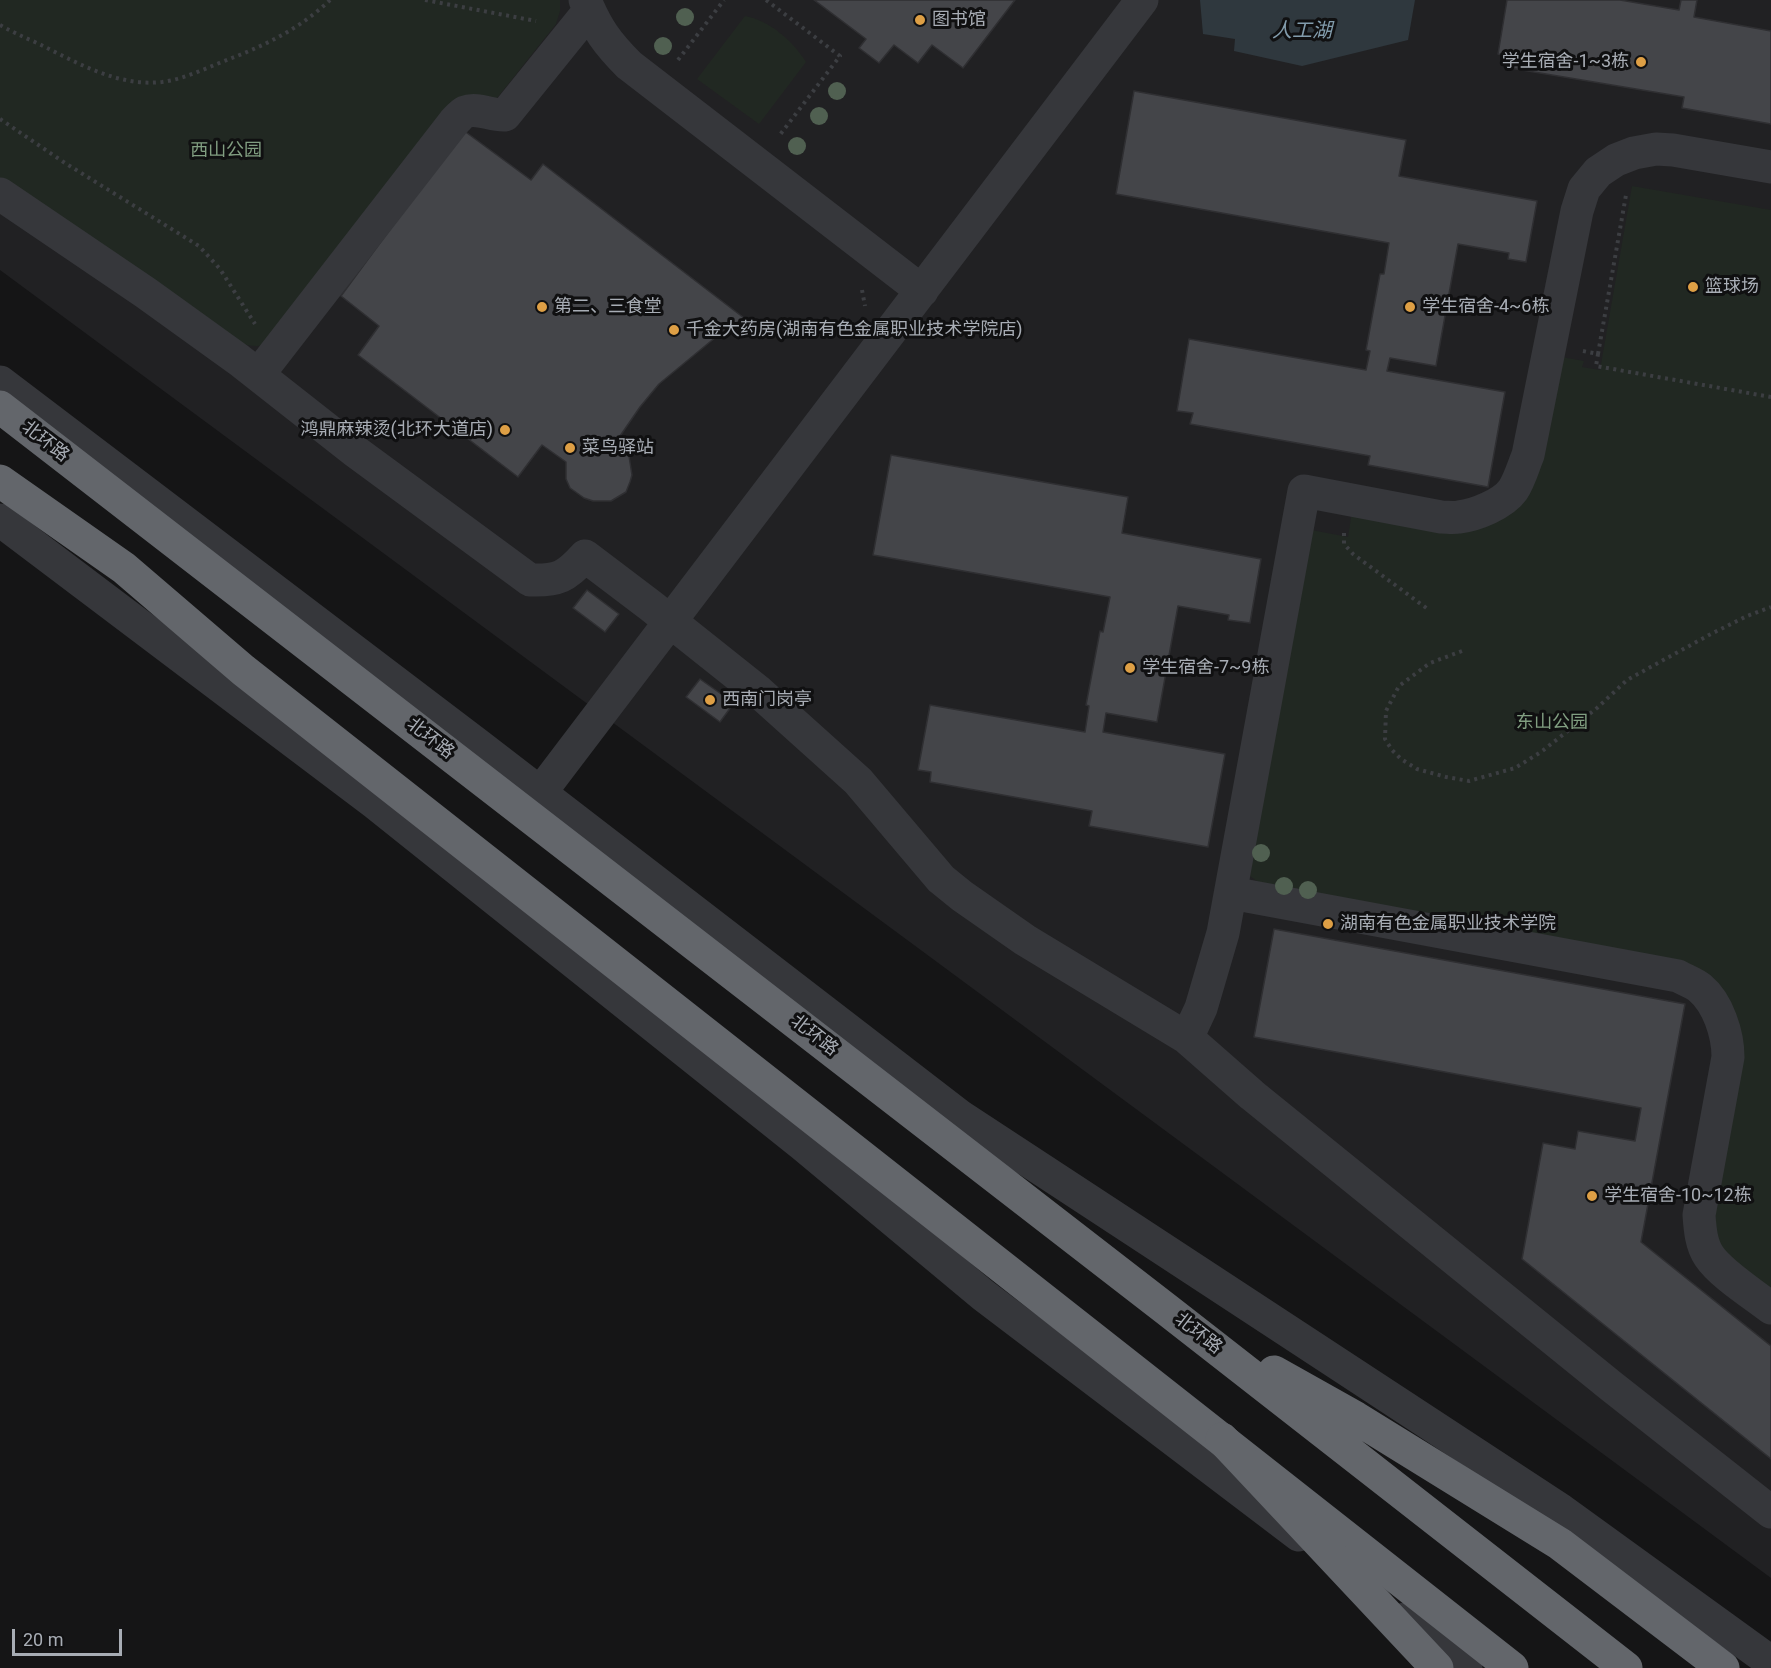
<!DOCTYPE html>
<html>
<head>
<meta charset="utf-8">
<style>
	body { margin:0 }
	#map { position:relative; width:1771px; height:1668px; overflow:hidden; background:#151516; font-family:Roboto,sans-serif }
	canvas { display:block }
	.scale { position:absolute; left:12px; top:1629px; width:110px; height:27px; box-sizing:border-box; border:3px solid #a8adb5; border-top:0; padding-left:8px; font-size:18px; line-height:21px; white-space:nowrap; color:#a8adb5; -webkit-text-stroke:4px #101011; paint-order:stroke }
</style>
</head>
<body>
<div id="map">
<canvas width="1771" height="1668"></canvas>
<div class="scale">20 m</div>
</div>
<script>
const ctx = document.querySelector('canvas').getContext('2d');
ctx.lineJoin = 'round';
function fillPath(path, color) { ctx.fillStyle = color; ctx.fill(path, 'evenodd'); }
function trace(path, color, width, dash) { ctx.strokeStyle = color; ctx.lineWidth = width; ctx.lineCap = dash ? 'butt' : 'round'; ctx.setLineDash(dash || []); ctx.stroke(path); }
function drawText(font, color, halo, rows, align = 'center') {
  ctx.font = font + ' Roboto,"Noto Sans SC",sans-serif'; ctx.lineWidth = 6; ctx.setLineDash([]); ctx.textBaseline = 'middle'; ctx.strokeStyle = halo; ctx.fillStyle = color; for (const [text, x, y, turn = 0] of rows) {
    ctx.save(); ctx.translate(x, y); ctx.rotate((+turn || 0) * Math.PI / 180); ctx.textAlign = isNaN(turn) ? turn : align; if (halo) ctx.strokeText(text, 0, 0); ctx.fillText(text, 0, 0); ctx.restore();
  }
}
fillPath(new Path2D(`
	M0 0H1771V1578L0 270Z`), '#212123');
fillPath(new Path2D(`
	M0 0H560V11L556 24 493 103 266 345C256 347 249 346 239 343L0 178Z
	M745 16C769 20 793 41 806 62L759 124 697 79Z
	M1632 186 1771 210V1297L1714 1249 1718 996 1261 884 1250 876 1301 528 1348 537 1353 505H1499L1556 356 1584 361 1582 367 1600 370Z`), '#212822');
fillPath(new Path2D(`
	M1200 0H1415L1408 40 1302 66 1234 51 1235 39 1203 34Z`), '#2f383e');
const building = new Path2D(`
	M814 0H1015L963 68 932 45 918 63 894 45 879 63 859 48 866 39Z
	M1507 0H1620L1679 10 1681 0H1697L1694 17 1771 31V124L1682 108 1684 97 1510 68 1513 57 1498 54Z
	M1134 91 1406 140 1399 176 1537 201 1526 262 1508 259 1509 253 1458 244 1436 366 1390 358 1387 371 1505 392 1488 487 1368 465 1370 456 1190 424 1193 413 1177 411 1189 339 1366 370 1370 351 1366 350 1380 274H1384L1389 243 1116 194Z
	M463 130 531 180 543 164 744 318 722 332 659 384 640 407 618 439 625 447 629 456 632 475 630 482 626 492 611 501H593L584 498 570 488 566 479V462L542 445 518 477 358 355 379 326 341 296Z
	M891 455 1128 497 1122 533 1261 559 1250 623 1228 620 1229 615 1178 606 1157 722 1106 713 1103 732 1225 754 1208 847 1089 826 1092 811 930 782 931 772 918 770 930 705 1085 732 1089 706 1086 705 1100 631 1103 632 1110 597 873 555Z
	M587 590 619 614 605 632 573 608Z
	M700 679 734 703 720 722 686 697Z
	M1274 929 1685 1004 1641 1242 1771 1346V1459L1522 1259 1543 1143 1575 1149 1578 1131 1635 1141 1641 1108 1254 1037Z`);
fillPath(building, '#444549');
trace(building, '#2f2f32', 1.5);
trace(new Path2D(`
	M425 0 536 21
	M766 0 840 56 779 136
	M0 25C12 32 24 37 37 43 76 62 117 87 162 82 186 79 210 66 232 58 268 44 302 27 330 0
	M678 60 724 0
	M0 119 65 163 199 246 220 269 255 324
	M862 290 865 306
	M1583 351 1598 354 1596 366 1771 397
	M1598 354 1626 195
	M1344 533V544L1353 554 1429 610
	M1462 651 1430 663 1399 686 1386 711 1385 739 1392 750 1401 759 1417 769 1446 777 1469 781 1515 768 1541 752 1597 708 1627 680 1709 635 1747 616 1771 607`), '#3c3e42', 4, [3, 4.5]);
trace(new Path2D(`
	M585 0C597 29 607 43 629 65L922 291
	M0 194 146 293 239 360 356 452 530 580C558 581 566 577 585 556L651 606 759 692 858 781 941 879 962 896 1025 940 1187 1038 1252 1095 1611 1386 1771 1512
	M258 375 454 122C457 119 461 114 465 112 477 107 492 116 505 115L589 11
	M0 382 478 745 960 1116 1561 1510 1771 1662
	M0 520 375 803 803 1145 983 1295 1299 1535
	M540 793 1142 0
	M1231 893 1678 976C1685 980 1694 983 1700 988 1718 1003 1728 1034 1728 1057L1699 1215C1700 1229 1701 1244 1709 1256 1721 1274 1753 1294 1771 1308
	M1187 1038 1201 1008 1223 933 1304 491 1441 517C1447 517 1453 518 1459 517 1476 515 1503 504 1513 490 1520 479 1523 467 1528 455L1577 211 1584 189 1598 172 1616 160 1634 153 1656 149 1673 150 1771 167
	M1405 1619 1466 1668`), '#36373b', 33);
trace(new Path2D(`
	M0 407 1166 1309 1626 1668
	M0 481 124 568 243 670 1512 1668
	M1274 1372 1356 1418 1560 1544 1723 1668`), '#63666b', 33);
trace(new Path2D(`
	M1222 1439 1437 1668`), '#63666b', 33);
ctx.fillStyle = '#506051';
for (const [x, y] of [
	[685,17],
	[663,46],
	[837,91],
	[819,116],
	[797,146],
	[1261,853],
	[1284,886],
	[1308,890]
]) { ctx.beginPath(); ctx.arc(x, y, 9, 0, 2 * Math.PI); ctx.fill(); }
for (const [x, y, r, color] of [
	[920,20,6,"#de9f45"],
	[1641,62,6,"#de9f45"],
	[1693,287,6,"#de9f45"],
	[542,307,6,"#de9f45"],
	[1410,307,6,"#de9f45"],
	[674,330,6,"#de9f45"],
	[505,430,6,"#de9f45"],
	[570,448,6,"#de9f45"],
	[1130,668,6,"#de9f45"],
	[710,700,6,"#de9f45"],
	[1328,924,6,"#de9f45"],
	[1592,1196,6,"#de9f45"]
]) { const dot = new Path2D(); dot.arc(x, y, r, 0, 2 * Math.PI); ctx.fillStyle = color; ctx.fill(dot); trace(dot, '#101011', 2); }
drawText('18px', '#a8adb5', '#101011', [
	["图书馆",932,20],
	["学生宿舍-1~3栋",1629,62,"right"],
	["篮球场",1705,287],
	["第二、三食堂",554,307],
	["学生宿舍-4~6栋",1422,307],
	["千金大药房(湖南有色金属职业技术学院店)",686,330],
	["鸿鼎麻辣烫(北环大道店)",493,430,"right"],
	["菜鸟驿站",582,448],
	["学生宿舍-7~9栋",1142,668],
	["西南门岗亭",722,700],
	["湖南有色金属职业技术学院",1340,924],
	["学生宿舍-10~12栋",1604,1196]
], 'left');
drawText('18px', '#819e81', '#101011', [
	["西山公园",226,151],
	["东山公园",1552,723]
]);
drawText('18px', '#a8adb5', '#101011', [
	["北环路",45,442,38],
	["北环路",430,739,38],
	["北环路",814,1036,38],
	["北环路",1198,1334,38]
]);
drawText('italic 20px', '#829cac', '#101011', [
	["人工湖",1302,32]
]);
</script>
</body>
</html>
